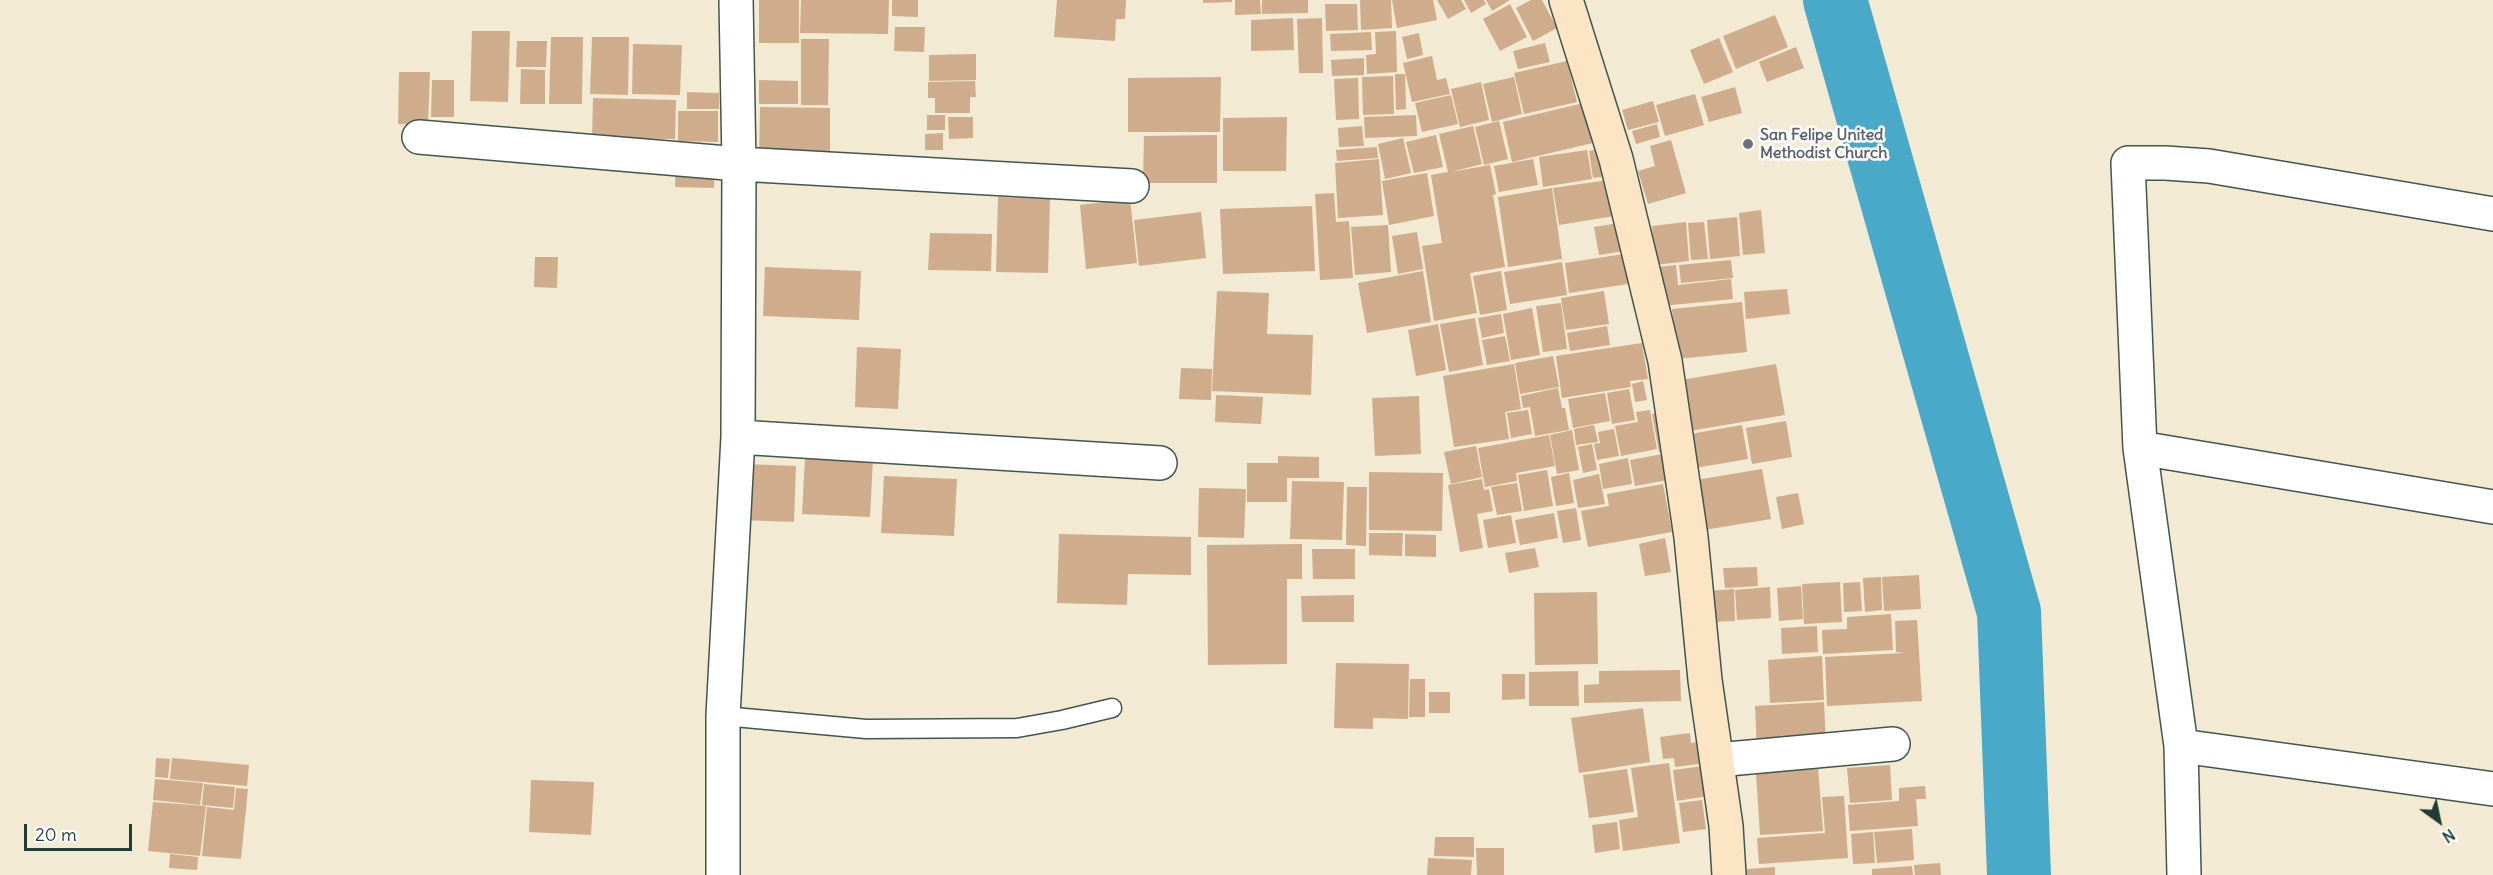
<!DOCTYPE html>
<html>
<head>
<meta charset="utf-8">
<style>
	body { margin:0 }
	#map { position:relative; width:2493px; height:875px; overflow:hidden; background:#f2ead3; font-family:Delius,sans-serif }
	canvas { display:block }
	.north { position:absolute; left:2409px; top:791px; width:60px; height:60px; -webkit-text-stroke:4px #fff; paint-order:stroke; rotate:147deg; font-size:16px; font-weight:700; line-height:24px; text-align:center; color:#1f3d34 }
	.north::after { content:''; display:block; margin:auto; width:21px; height:27px; background:#1f3d34; clip-path:polygon(50% 0,100% 100%,50% 72%,0 100%) }
	.scale { position:absolute; left:24px; top:824px; width:108px; height:27px; box-sizing:border-box; border:3px solid #1f3d34; border-top:0; padding-left:8px; font-size:18px; line-height:21px; white-space:nowrap; color:#1f3d34; -webkit-text-stroke:4px #fff; paint-order:stroke }
</style>
</head>
<body>
<div id="map">
<canvas width="2493" height="875"></canvas>
<div class="north">N</div>
<div class="scale">20 m</div>
</div>
<script>
const ctx = document.querySelector('canvas').getContext('2d');
ctx.lineJoin = 'round';
function trace(path, color, width, dash) { ctx.strokeStyle = color; ctx.lineWidth = width; ctx.lineCap = dash ? 'butt' : 'round'; ctx.setLineDash(dash || []); ctx.stroke(path); }
function fillPath(path, color) { ctx.fillStyle = color; ctx.fill(path, 'evenodd'); }
function drawText(font, color, halo, rows, align = 'center') {
  ctx.font = font + ' Delius,sans-serif'; ctx.lineWidth = 5; ctx.setLineDash([]); ctx.textBaseline = 'middle'; ctx.strokeStyle = halo; ctx.fillStyle = color; for (const [text, x, y, turn = 0] of rows) {
    ctx.save(); ctx.translate(x, y); ctx.rotate((+turn || 0) * Math.PI / 180); ctx.textAlign = isNaN(turn) ? turn : align; if (halo) ctx.strokeText(text, 0, 0); ctx.fillText(text, 0, 0); ctx.restore();
  }
}
trace(new Path2D(`
	M1835 0 2009 612 2019 875`), '#49a9c8', 64);
fillPath(new Path2D(`
	M759 0H799V43H759Z
	M801 0H889L888 34 800 33Z
	M892 0H918V17L892 16Z
	M1057 0H1126L1125 19H1116L1115 41 1054 37Z
	M1203 0H1232V2L1203 3Z
	M1235 0H1260L1261 14 1235 15Z
	M1262 0H1308V13L1262 14Z
	M1360 0H1391L1392 28 1361 30Z
	M1392 0H1433L1437 20 1397 28Z
	M1437 0H1461L1466 9 1448 19Z
	M1464 0H1484L1486 4 1471 13Z
	M1486 0H1510L1492 11Z
	M1531 0H1542L1557 28 1533 41 1516 8Z
	M1325 4H1357L1358 30 1326 31Z
	M1510 4 1527 37 1500 51 1483 19Z
	M1775 15 1788 47 1736 69 1723 36Z
	M1293 18 1294 50 1251 51V20Z
	M1322 18 1323 73H1299L1297 19Z
	M895 27H925L924 52 894 51Z
	M472 31H510L508 102 470 101Z
	M1396 31 1397 72 1367 74 1366 55 1376 54 1375 32Z
	M1371 32 1372 50 1331 51 1330 34Z
	M1419 33 1423 55 1407 59 1402 37Z
	M551 37H583L582 104H549Z
	M592 37H629L628 95 590 94Z
	M1719 38 1733 72 1704 84 1690 50Z
	M801 39H829L828 105H801Z
	M517 41H547L546 67H516Z
	M1545 43 1550 62 1518 69 1513 51Z
	M633 44 682 45 680 95 632 94Z
	M1796 47 1804 68 1767 82 1759 62Z
	M976 54V80L929 81V55Z
	M1432 56 1437 80 1446 78 1450 94 1412 102 1403 63Z
	M1364 58V75L1332 76 1331 60Z
	M1567 61 1577 102 1524 114 1514 73Z
	M521 69 545 70V104H520Z
	M399 72H430L428 124H398Z
	M1395 74H1405L1406 109 1396 110Z
	M1393 76 1394 114 1363 115 1362 77Z
	M1221 77 1220 132H1128V78Z
	M1514 77 1522 114 1492 122 1483 84Z
	M1358 78 1359 119 1336 120 1334 79Z
	M432 80H454V117H431Z
	M759 80 798 81V104H759Z
	M975 81 976 97H970V113H935V98H928V82Z
	M1481 82 1489 120 1460 127 1451 89Z
	M1735 87 1742 113 1709 122 1701 97Z
	M687 92 719 93V109H687Z
	M1695 94 1704 125 1665 136 1656 105Z
	M1451 95 1458 124 1422 132 1415 103Z
	M593 98 676 100 675 139 592 138Z
	M1653 101 1659 122 1628 130 1622 110Z
	M1584 103 1593 143 1512 162 1503 122Z
	M760 107 830 108V162L759 161Z
	M678 111H718V142L678 141Z
	M927 115H945V130H927Z
	M1416 115 1417 136 1365 138 1364 117Z
	M948 117H973V138L949 139Z
	M1287 117 1286 171H1223V118Z
	M1499 121 1508 159 1484 165 1475 127Z
	M1657 124 1660 137 1636 144 1632 131Z
	M1362 126 1364 146 1339 147 1338 128Z
	M1473 126 1482 164 1451 172 1490 165 1496 194 1493 195 1505 267 1470 273 1477 313 1434 321 1422 246 1442 243 1431 175 1448 172 1439 134Z
	M943 133V150H925V134Z
	M1217 135V183H1143L1144 136Z
	M1436 135 1443 167 1414 173 1406 142Z
	M1403 138 1411 173 1385 179 1378 144Z
	M1671 140 1686 193 1648 204 1638 171 1655 166 1650 146Z
	M1377 147 1378 158 1337 161 1336 150Z
	M1602 148 1606 176 1593 178 1589 151Z
	M1587 150 1592 179 1543 187 1539 157Z
	M1379 159 1383 215 1338 218 1335 163Z
	M1533 159 1538 185 1499 192 1494 166Z
	M676 164H715L714 188 675 187Z
	M1427 173 1434 216 1389 225 1382 181Z
	M1615 179 1621 215 1559 225 1553 188Z
	M1552 188 1562 259 1508 267 1498 197Z
	M1334 193 1336 222 1349 221 1353 278 1320 280 1315 194Z
	M998 197 1050 199 1048 273 996 272Z
	M1130 199 1137 263 1086 269 1080 205Z
	M1312 206 1315 271 1223 274 1220 209Z
	M1761 210 1765 253 1743 255 1739 213Z
	M1201 212 1206 258 1139 266 1134 220Z
	M1737 217 1740 256 1710 259 1707 220Z
	M1686 222 1689 261 1655 265 1652 226Z
	M1704 222 1708 259 1691 260 1688 223Z
	M1619 223 1624 251 1599 255 1594 227Z
	M1388 225 1391 272 1355 275 1351 227Z
	M1417 232 1423 269 1398 274 1392 236Z
	M930 233 992 234 991 271 928 270Z
	M1624 254 1628 284 1569 293 1565 263Z
	M535 257H558L557 288 534 287Z
	M1731 260 1733 278 1681 283 1679 265Z
	M1562 262 1567 295 1510 304 1504 272Z
	M1676 265 1678 285 1731 279 1733 299 1662 306 1659 267Z
	M765 267 861 271 859 320 763 316Z
	M1423 271 1431 322 1367 333 1358 283Z
	M1501 271 1507 310 1480 315 1473 276Z
	M1787 289 1790 314 1746 319 1744 292Z
	M1217 291 1269 293 1267 334 1313 335 1311 395 1212 391Z
	M1604 291 1609 324 1566 330 1561 298Z
	M1742 302 1747 352 1677 359 1672 309Z
	M1561 303 1567 349 1543 352 1536 306Z
	M1532 308 1540 355 1511 360 1503 314Z
	M1501 314 1504 333 1482 338 1478 318Z
	M1475 318 1483 365 1449 372 1440 324Z
	M1438 324 1446 370 1416 376 1408 330Z
	M1607 326 1610 345 1570 351 1567 333Z
	M1505 336 1510 361 1487 365 1482 340Z
	M1642 343 1648 379 1630 381 1631 387 1562 398 1556 356Z
	M857 347 901 349 898 409 855 407Z
	M1553 356 1559 387 1520 394 1515 363Z
	M1514 364 1521 409 1505 412 1509 439 1454 447 1443 376Z
	M1776 364 1785 415 1689 431 1681 380Z
	M1181 368 1212 369 1211 400 1179 399Z
	M1643 381 1647 400 1635 402 1632 384Z
	M1558 388 1562 408H1565L1569 430 1535 436 1530 407 1523 408 1521 396Z
	M1629 389 1635 420 1612 424 1607 393Z
	M1605 393 1610 421 1573 428 1568 399Z
	M1216 395 1263 397 1261 424 1215 422Z
	M1419 396 1421 454 1375 456 1372 398Z
	M1528 410 1532 434 1511 438 1507 413Z
	M1650 410 1657 449 1621 456 1615 426 1638 422 1636 412Z
	M1664 411 1671 450 1659 452 1652 414Z
	M1786 421 1792 457 1752 464 1746 428Z
	M1594 425 1598 442 1576 445 1574 429Z
	M1742 425 1748 459 1695 468 1690 434Z
	M1614 429 1619 456 1597 460 1594 444 1600 443 1598 432Z
	M1572 430 1579 470 1557 474 1550 435Z
	M1549 435 1555 466 1516 473 1517 481 1485 487 1478 448Z
	M1592 444 1597 470 1583 473 1578 447Z
	M1476 446 1482 477 1451 484 1444 452Z
	M1663 454 1668 480 1635 486 1630 460Z
	M1278 456 1319 457V478H1287V502H1247V463H1278Z
	M805 457 873 459 870 517 802 514Z
	M1628 458 1632 484 1603 489 1599 464Z
	M744 464 796 466 794 522 741 520Z
	M1762 469 1771 519 1704 530 1696 480Z
	M1547 470 1553 506 1524 511 1518 475Z
	M1369 472 1443 473 1442 531 1369 530Z
	M1569 473 1574 503 1556 506 1551 477Z
	M1599 474 1605 504 1578 508 1573 480Z
	M884 476 957 479 954 536 881 533Z
	M1482 479 1484 490 1489 489 1493 511 1477 514 1483 548 1460 552 1448 485Z
	M1292 481 1344 482 1342 540 1290 539Z
	M1517 483 1522 511 1497 515 1491 487Z
	M1663 484 1672 532 1588 547 1581 511 1609 506 1607 494Z
	M1347 487H1367L1366 546 1346 545Z
	M1199 488 1246 489 1244 538 1198 537Z
	M1798 493 1804 524 1782 529 1776 497Z
	M1576 508 1581 540 1563 543 1557 511Z
	M1554 513 1558 538 1520 545 1515 520Z
	M1511 515 1516 543 1488 548 1483 520Z
	M1369 533H1403L1402 556 1369 555Z
	M1059 534 1191 537V575L1128 574 1127 605 1057 603Z
	M1405 534 1436 535V557L1405 556Z
	M1665 538 1671 572 1645 576 1639 544Z
	M1302 544V579H1287V664L1208 665 1207 545Z
	M1535 548 1539 567 1509 573 1505 553Z
	M1312 549H1355V579H1313Z
	M1757 567 1758 586 1725 588 1723 568Z
	M1919 575 1921 609 1884 611 1882 577Z
	M1881 577 1882 610 1865 612 1863 578Z
	M1840 582 1842 622 1804 624 1802 584Z
	M1860 582 1862 611 1844 612 1843 583Z
	M1801 586 1803 619 1779 621 1777 588Z
	M1770 587 1771 618 1737 620 1735 590Z
	M1734 589 1735 621 1708 622 1707 591Z
	M1597 592 1598 664 1535 665 1534 593Z
	M1354 595V622H1302L1301 596Z
	M1891 614 1893 650 1823 654 1822 630 1847 629V617Z
	M1917 620 1922 701 1827 706 1825 657 1904 653 1896 652 1895 621Z
	M1817 626 1818 652 1782 654 1781 628Z
	M1822 656 1824 700 1770 703 1768 660Z
	M1336 663 1409 664 1408 719 1373 718V729L1334 728Z
	M1680 670 1681 701 1584 703V685L1599 684V671Z
	M1578 671 1579 706H1529V672Z
	M1502 674H1525V699L1502 700Z
	M1410 679H1425V717H1409Z
	M1429 692H1450V713H1429Z
	M1824 702 1826 746 1757 750 1755 706Z
	M1643 708 1650 762 1579 773 1571 718Z
	M1690 733 1691 743 1704 741 1707 763 1675 767 1674 758 1663 759 1660 737Z
	M1817 754 1823 831 1760 835 1755 759Z
	M156 758 170 759 168 778 155 777Z
	M172 758 249 765 247 786 170 779Z
	M1669 763 1680 843 1623 851 1619 820 1638 817 1631 768Z
	M1890 765 1892 800 1850 803 1847 768Z
	M1703 766 1708 796 1677 801 1673 770Z
	M1627 769 1634 812 1589 818 1583 775Z
	M155 779 203 783 200 805 153 800Z
	M531 780 594 782 591 835 529 832Z
	M204 784 235 787 233 808 202 805Z
	M1925 786 1926 799H1916L1918 826 1850 831 1848 805 1899 801V788Z
	M236 788 248 789 241 859 202 856 207 807 234 810Z
	M1844 796 1848 858 1759 864 1757 838 1825 833 1822 797Z
	M1702 800 1706 829 1683 832 1679 803Z
	M153 802 206 806 200 856 148 851Z
	M1617 822 1620 849 1595 853 1592 825Z
	M1912 829 1914 860 1877 863 1874 832Z
	M1873 832 1875 863 1853 864 1851 834Z
	M1435 837H1474V857L1434 856Z
	M1476 848H1504V875H1477Z
	M170 854 198 857 197 870 169 868Z
	M1428 858 1472 860 1471 875H1427Z
	M1940 863 1941 875H1915L1914 865Z
	M1912 866 1913 875H1872V869Z
	M1775 867V875H1736L1735 870Z`), '#cfac8c');
const lane = new Path2D(`
	M723 716 866 729 1017 728 1062 720 1112 708`);
const street = new Path2D(`
	M419 137 739 164 1132 186
	M738 437 1160 463
	M2140 448 2493 507
	M2181 746 2493 789
	M1717 760 1893 744
	M723 875V716L738 437 739 164 736 0
	M2184 875 2181 746 2140 448 2128 163H2165L2209 166 2493 214`);
const secondary = new Path2D(`
	M1566 0 1616 159 1665 361 1691 537 1705 680 1726 826 1729 875`);
trace(lane, '#3f574c', 21);
trace(street, '#3f574c', 36);
trace(secondary, '#3f574c', 36);
trace(lane, '#fff', 18);
trace(street, '#fff', 33);
trace(secondary, '#fce5c4', 33);
for (const [x, y, r, color] of [
	[1748,144,6,"#6b7280"]
]) { const dot = new Path2D(); dot.arc(x, y, r, 0, 2 * Math.PI); ctx.fillStyle = color; ctx.fill(dot); trace(dot, '#fff', 2); }
drawText('bold 16px', '#5b616d', '#fff', [
	["San Felipe United",1760,135],
	["Methodist Church",1760,153]
], 'left');
</script>
</body>
</html>
